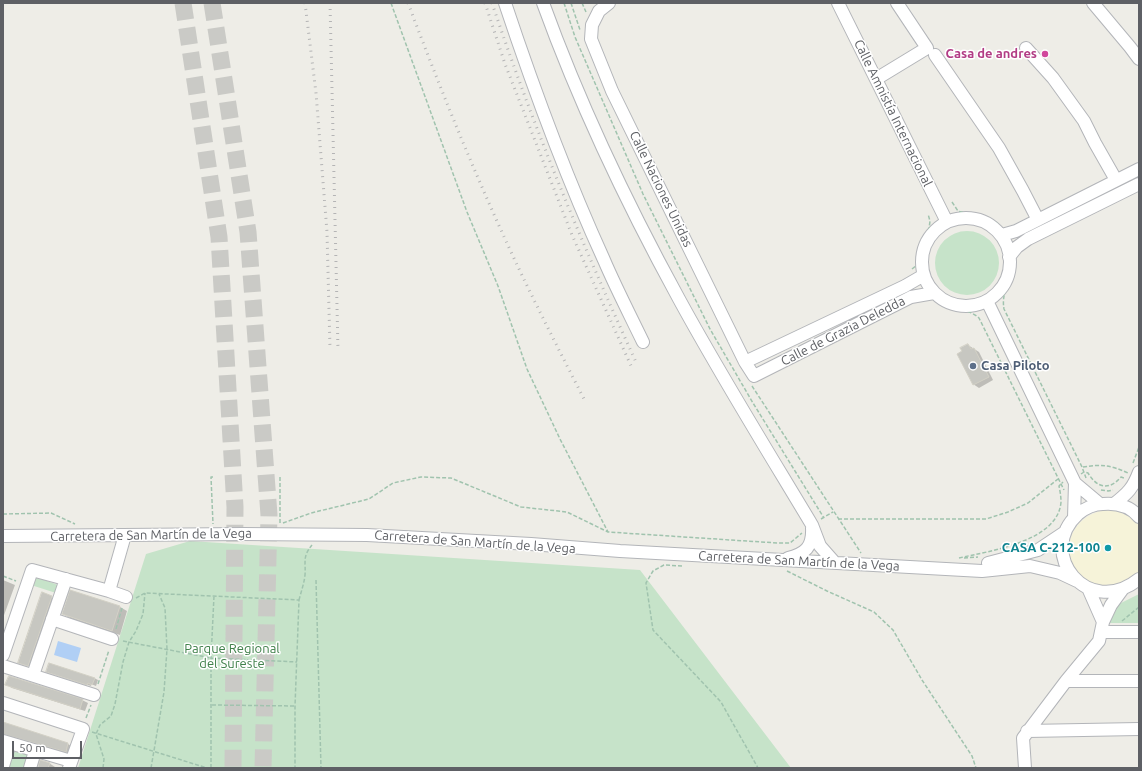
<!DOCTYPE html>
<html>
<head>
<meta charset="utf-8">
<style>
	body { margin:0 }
	#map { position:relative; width:1142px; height:771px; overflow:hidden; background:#eeede7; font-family:Ubuntu,sans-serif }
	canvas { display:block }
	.frame { position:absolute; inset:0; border:4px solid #5e6065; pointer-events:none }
	.scale { position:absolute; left:12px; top:741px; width:70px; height:18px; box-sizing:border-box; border:2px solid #5e6065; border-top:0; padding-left:5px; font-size:12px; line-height:14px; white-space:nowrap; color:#5e6065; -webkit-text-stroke:3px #fff; paint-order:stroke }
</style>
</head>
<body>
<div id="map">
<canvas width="1142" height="771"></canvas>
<div class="frame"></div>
<div class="scale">50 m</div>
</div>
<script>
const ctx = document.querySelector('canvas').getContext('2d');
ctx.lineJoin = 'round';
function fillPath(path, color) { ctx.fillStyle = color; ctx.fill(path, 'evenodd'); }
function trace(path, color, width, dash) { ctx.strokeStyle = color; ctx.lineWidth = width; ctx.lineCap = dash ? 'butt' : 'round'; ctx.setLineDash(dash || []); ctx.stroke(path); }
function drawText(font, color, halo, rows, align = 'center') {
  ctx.font = font + ' Ubuntu,sans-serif'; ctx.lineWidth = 3; ctx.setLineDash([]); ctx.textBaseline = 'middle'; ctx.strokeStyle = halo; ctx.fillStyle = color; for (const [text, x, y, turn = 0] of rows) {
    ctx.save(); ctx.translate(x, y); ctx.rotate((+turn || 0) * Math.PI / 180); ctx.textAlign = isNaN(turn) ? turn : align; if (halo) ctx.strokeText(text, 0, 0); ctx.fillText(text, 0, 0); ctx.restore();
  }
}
fillPath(new Path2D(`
	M935 263a32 32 0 1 1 64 0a32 32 0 1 1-64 0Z
	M190 541 640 570 791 768H78L146 554Z
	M39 576V578L58 585 56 593 31 585 35 577Z
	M1139 594V623H1108L1115 606Z
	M12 748 32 754 27 768H6Z`), '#c6e3c9');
fillPath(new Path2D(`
	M1105 510C1119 510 1129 515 1139 525V572C1133 579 1125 583 1116 585 1112 586 1107 587 1104 587 1097 587 1089 583 1084 579 1056 555 1070 516 1105 510Z`), '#f6f3d9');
fillPath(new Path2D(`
	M58 641 81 648 77 662 54 655Z`), '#b0cff5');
fillPath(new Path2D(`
	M968 345 979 352 993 380 979 388 973 384Z
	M3 580 15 585 3 618Z
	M43 593 57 600 34 668 20 663Z
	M120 607 127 611 120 635 70 618 63 614Z
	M51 673 94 678 98 680 96 686 91 684V686Z
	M7 685 82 700 88 703 85 711 12 688Z
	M3 723 68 744 73 747 71 754 12 736H7L3 739Z
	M49 763 55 767 54 768H39Z`), '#0003');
const building = new Path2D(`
	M968 344 971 349 974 348 989 377 973 385 957 354 962 351 960 348Z
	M70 590 120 606 112 631 62 614Z
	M42 592 52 596 28 666 18 663Z
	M49 663 95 678 92 685 88 683 87 685 46 672Z
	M9 676 83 699 80 709 5 685Z
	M3 722 68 743 66 752 3 734Z
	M40 760 50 763 48 768H38Z`);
fillPath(building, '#c7c7c1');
trace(building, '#d2d0c5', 1);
trace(new Path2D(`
	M183 3 219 237 235 507 233 768
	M212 3 248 232 269 515 263 768`), '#cacac6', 17, [17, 8]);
const minor = new Path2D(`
	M505 3C534 90 566 177 604 260 616 288 630 315 643 342
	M543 3C580 105 627 204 679 299 721 376 767 450 812 525L820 546 835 563
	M609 3 599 11 592 25 591 39 612 91 745 362 754 376 911 297 934 293
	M838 3 947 222
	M1093 3 1130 47 1139 59
	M1026 48 1053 78 1084 121 1095 143 1116 180
	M935 55 999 148 1023 191 1038 220
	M876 79 927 48 897 3
	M922 262a44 44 0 1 1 88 0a44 44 0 1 1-88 0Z
	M1002 235 1016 231 1139 169
	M1009 257 1017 247 1028 239 1139 184
	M987 301 1075 483 1100 504
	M745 362 905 286 924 275
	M1114 504C1128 493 1133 488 1139 472
	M1139 517C1130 506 1116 503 1103 504 1094 504 1084 509 1078 514 1035 553 1088 620 1139 579
	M1074 518 1075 483
	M3 536 243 534 367 535 531 544 620 551 982 571 1030 566 1060 573 1077 581
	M788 558C805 554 813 547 812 528
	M988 563 1038 550 1065 532
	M1088 588 1103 622
	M109 591 125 535
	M52 619 112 639
	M1101 632H1139
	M3 655 32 570 109 591 126 597
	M3 666 94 695
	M33 675 66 579
	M1066 681H1139
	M3 703 83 729 69 768
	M1027 731 1139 729
	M3 741 71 761
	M3 766 10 743
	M30 768 35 751
	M1025 768 1023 738 1066 681 1099 641 1103 622 1111 605 1122 590`);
trace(minor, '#b3b5b9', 14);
trace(new Path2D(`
	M391 3 467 212 498 286 527 369 560 439 608 532 777 543H790L802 533
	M564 3 575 37 643 194 710 329 753 403 824 518
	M571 3 580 30
	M582 3 586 12
	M952 202 958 211 999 224
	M1014 267C1010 282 1001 293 1004 309L1082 467 1086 478
	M912 269 917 265 929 229 930 221 928 214
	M939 302C952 307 969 309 979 318L1064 490
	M752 386 861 553
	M1133 463 1139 447
	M1083 467C1102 464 1110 465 1128 473
	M1081 474 1084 472 1088 473C1097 488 1109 491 1121 477L1124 478
	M213 477H211L213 524
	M1101 490 1108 491 1113 490
	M3 514 51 513 75 524
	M821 519 833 512
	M838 519H986L1008 512 1028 503 1058 479
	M280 523V476H281
	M283 523 311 513 369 499 393 483 421 477 451 478 521 507 567 512 608 532
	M959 558C989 551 1058 542 1061 502 1061 496 1060 491 1059 486L1063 482
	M964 558 978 557
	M682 566 664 565 653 571 646 583 653 630 721 702 758 768
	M787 571 827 591 874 612 893 630 922 680 972 756 976 768
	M3 576 16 581
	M316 580 321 768
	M136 598 145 593 299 600 295 706V768
	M299 600C301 592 304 584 305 575 306 562 302 557 312 545
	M1122 621 1139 607
	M116 629 122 608
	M123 641 211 658 297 662
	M98 684 109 650
	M212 705 295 706
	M86 718 91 705
	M92 732 207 768
	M103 768 104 759 96 734 100 725 111 716 115 704 123 662 129 642 136 631 143 614 145 593
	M151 768 164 692 167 649 165 608 159 594
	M211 768V658L214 596`), '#a0c3ae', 1.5, [4, 2]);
trace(minor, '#fff', 12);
trace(new Path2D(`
	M305 3 316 93 327 232 330 348
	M330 3 338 350
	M408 3C437 80 467 155 501 230 527 288 556 344 585 401
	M485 3 505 64 572 235 632 368
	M492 3C533 126 582 244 636 362`), '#b4b4b5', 3, [1, 5]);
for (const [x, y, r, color] of [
	[1045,54,4,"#d1479c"],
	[973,366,4,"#5c6f8a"],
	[1108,548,4,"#0f9aa8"]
]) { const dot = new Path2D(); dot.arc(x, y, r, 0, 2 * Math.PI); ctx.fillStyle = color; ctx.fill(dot); trace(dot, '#fff', 1.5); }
drawText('bold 13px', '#b23c85', '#fff', [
	["Casa de andres",1037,54]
], 'right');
drawText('13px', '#5e6065', '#fff', [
	["Calle Amnistía Internacional",893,113,64],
	["Calle Naciones Unidas",661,189,64],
	["Calle de Grazia Deledda",843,331,-27],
	["Carretera de San Martín de la Vega",151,535,-1],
	["Carretera de San Martín de la Vega",475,542,4],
	["Carretera de San Martín de la Vega",799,561,3]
]);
drawText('bold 13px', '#4e5e75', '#fff', [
	["Casa Piloto",981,366]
], 'left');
drawText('bold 13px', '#0d838f', '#fff', [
	["CASA C-212-100",1100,548]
], 'right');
drawText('13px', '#40814b', '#fff', [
	["Parque Regional",232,649],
	["del Sureste",232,664]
]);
</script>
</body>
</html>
